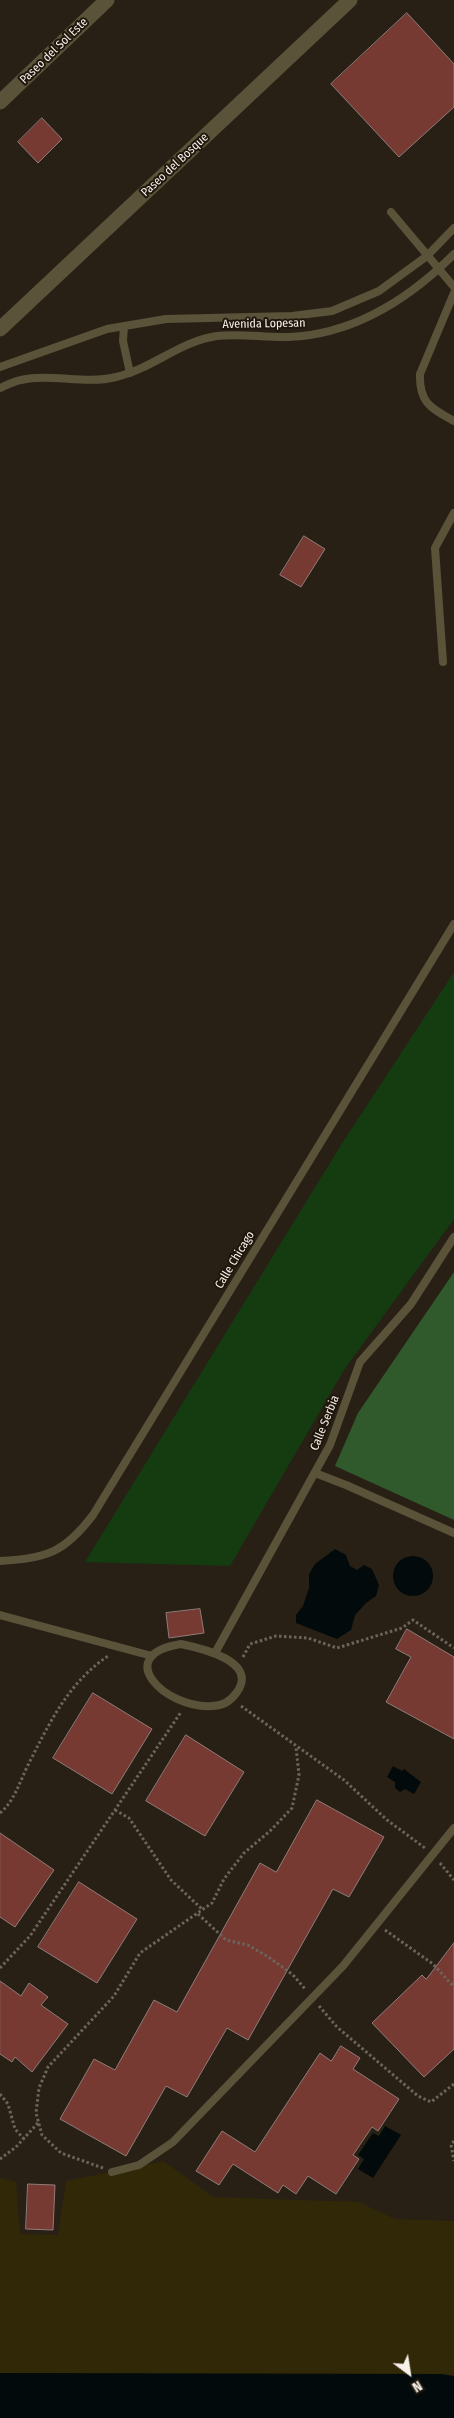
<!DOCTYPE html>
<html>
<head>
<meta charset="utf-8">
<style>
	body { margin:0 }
	#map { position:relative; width:454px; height:2418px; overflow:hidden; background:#282015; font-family:"Fira Sans Condensed",sans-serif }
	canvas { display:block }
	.north { position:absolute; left:384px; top:2348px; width:50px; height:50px; -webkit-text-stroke:4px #1f160c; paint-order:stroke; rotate:149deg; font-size:14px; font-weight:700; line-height:20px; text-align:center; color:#f8f2eb }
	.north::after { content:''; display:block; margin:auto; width:18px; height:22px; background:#f8f2eb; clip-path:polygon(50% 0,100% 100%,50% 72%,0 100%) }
</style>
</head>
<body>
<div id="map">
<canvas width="454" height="2418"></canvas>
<div class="north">N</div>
</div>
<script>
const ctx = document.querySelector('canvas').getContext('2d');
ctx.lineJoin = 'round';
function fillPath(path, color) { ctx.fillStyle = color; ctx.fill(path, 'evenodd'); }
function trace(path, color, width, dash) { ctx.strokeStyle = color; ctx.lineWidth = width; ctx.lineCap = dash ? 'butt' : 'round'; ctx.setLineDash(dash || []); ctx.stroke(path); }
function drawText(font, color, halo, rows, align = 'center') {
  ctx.font = font + ' "Fira Sans Condensed",sans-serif'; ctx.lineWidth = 4; ctx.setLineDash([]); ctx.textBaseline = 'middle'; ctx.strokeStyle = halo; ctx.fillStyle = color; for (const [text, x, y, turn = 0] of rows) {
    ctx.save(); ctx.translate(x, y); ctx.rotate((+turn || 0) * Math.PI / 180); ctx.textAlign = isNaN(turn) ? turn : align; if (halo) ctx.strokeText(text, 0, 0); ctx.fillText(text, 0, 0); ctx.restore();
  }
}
fillPath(new Path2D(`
	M454 972V1219L344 1370 230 1566 85 1562 341 1145Z`), '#153b10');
fillPath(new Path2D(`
	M454 1272V1520L335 1466 358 1413Z`), '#315a2c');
fillPath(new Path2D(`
	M164 2161 213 2197 359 2202 395 2219 454 2221V2376L0 2373V2178L16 2182 20 2234 58 2235 66 2181Z`), '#302807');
fillPath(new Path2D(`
	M335 1549 346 1555 350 1566 357 1570 364 1565 372 1569 379 1585 376 1596 366 1603 355 1615 351 1630 337 1639 296 1623V1615L303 1606 309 1588V1574L315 1564Z
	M393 1576a20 20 0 1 1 40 0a20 20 0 1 1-40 0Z
	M393 1766 402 1771 404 1769 421 1782 414 1794 405 1789 400 1792 395 1788V1782L387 1777Z
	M385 2126 401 2135 373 2178 358 2169 364 2159 358 2155 373 2133 379 2136Z
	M0 2373 442 2374 454 2376V2418H0Z`), '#020a0b');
const building = new Path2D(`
	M407 13 454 64V107L399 157 331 84Z
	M42 118 62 139 38 163 18 142Z
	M304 536 325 549 301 587 280 575Z
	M200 1609 204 1633 169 1638 166 1613Z
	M407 1629 454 1657V1739L386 1702 411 1657 396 1649Z
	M93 1693 152 1729 112 1794 53 1758Z
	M186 1735 244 1772 205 1836 146 1801Z
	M317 1800 384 1837 349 1897 333 1889 248 2040 227 2028 187 2097 166 2086 126 2156 60 2119 94 2059 115 2070 154 2000 177 2012 260 1863 276 1872Z
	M0 1833 54 1870 15 1927 0 1917Z
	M79 1882 137 1919 97 1983 38 1947Z
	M454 1943V2049L424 2077 372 2023 422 1975 426 1979Z
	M0 1981 21 1996 29 1983 48 1997 41 2005 68 2024 32 2072 15 2057 12 2062 0 2054Z
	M341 2046 360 2058 353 2069 399 2099 378 2131 372 2127 353 2155 359 2159 336 2194 308 2176 296 2194 283 2185 278 2193 233 2164 219 2185 196 2171 222 2131 255 2152 320 2053 331 2061Z
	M28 2184 55 2185 53 2230 26 2229Z`);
fillPath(building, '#773a32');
trace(building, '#8f7c79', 1);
trace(new Path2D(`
	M243 1657 250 1644 276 1636 308 1638 337 1648 402 1628 413 1620 454 1648
	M241 1706 344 1780 387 1820 425 1848
	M115 1810 129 1818 171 1880 203 1910
	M0 1813C14 1801 19 1784 27 1767 49 1724 67 1684 108 1656
	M440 1863 454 1880
	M198 1914 226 1940 248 1945 270 1958 293 1975 306 1990
	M385 1930 433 1964 454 1987
	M0 1968 30 1936 181 1712
	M319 2006 337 2027 418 2096 431 2102 454 2084
	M0 2094 8 2104 15 2129 24 2139
	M454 2141 451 2145 454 2161
	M0 2159 16 2147 38 2123
	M103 2168 61 2153 42 2135 36 2113 39 2088 48 2067 114 1996 140 1953 212 1903 224 1879 244 1853 270 1831 292 1808 299 1775 296 1747`), '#6c655b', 3, [2.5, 2.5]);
trace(new Path2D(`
	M391 212 454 287
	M454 293 420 374C419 403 431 408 454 421
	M124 326 123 341 130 373
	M0 367 107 329 166 319 292 316 332 311 379 291 427 256 454 228
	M0 388C7 385 14 381 21 380 52 373 84 385 116 377 152 369 180 341 217 336 240 333 265 338 289 337 354 334 409 299 454 254
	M443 662 435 548 454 513
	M315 1473 346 1485 454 1533
	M0 1561C47 1558 64 1553 93 1515L454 924
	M0 1615 152 1656
	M181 1644C200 1648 259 1661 237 1692 231 1701 222 1706 212 1706 165 1709 111 1655 181 1644Z
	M215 1653 330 1445 360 1362 411 1304 454 1237
	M112 2172 139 2165 173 2142 343 1966 454 1828`), '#5b523a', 8);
trace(new Path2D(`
	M0 102 107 0
	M0 329 350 0`), '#5b523a', 15);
drawText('12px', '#f8f2eb', '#1f160c', [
	["Paseo del Sol Este",54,51,-44],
	["Paseo del Bosque",175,165,-43],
	["Avenida Lopesan",264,324,-1],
	["Calle Chicago",235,1260,-59],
	["Calle Serbia",325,1423,-68]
]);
</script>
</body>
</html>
